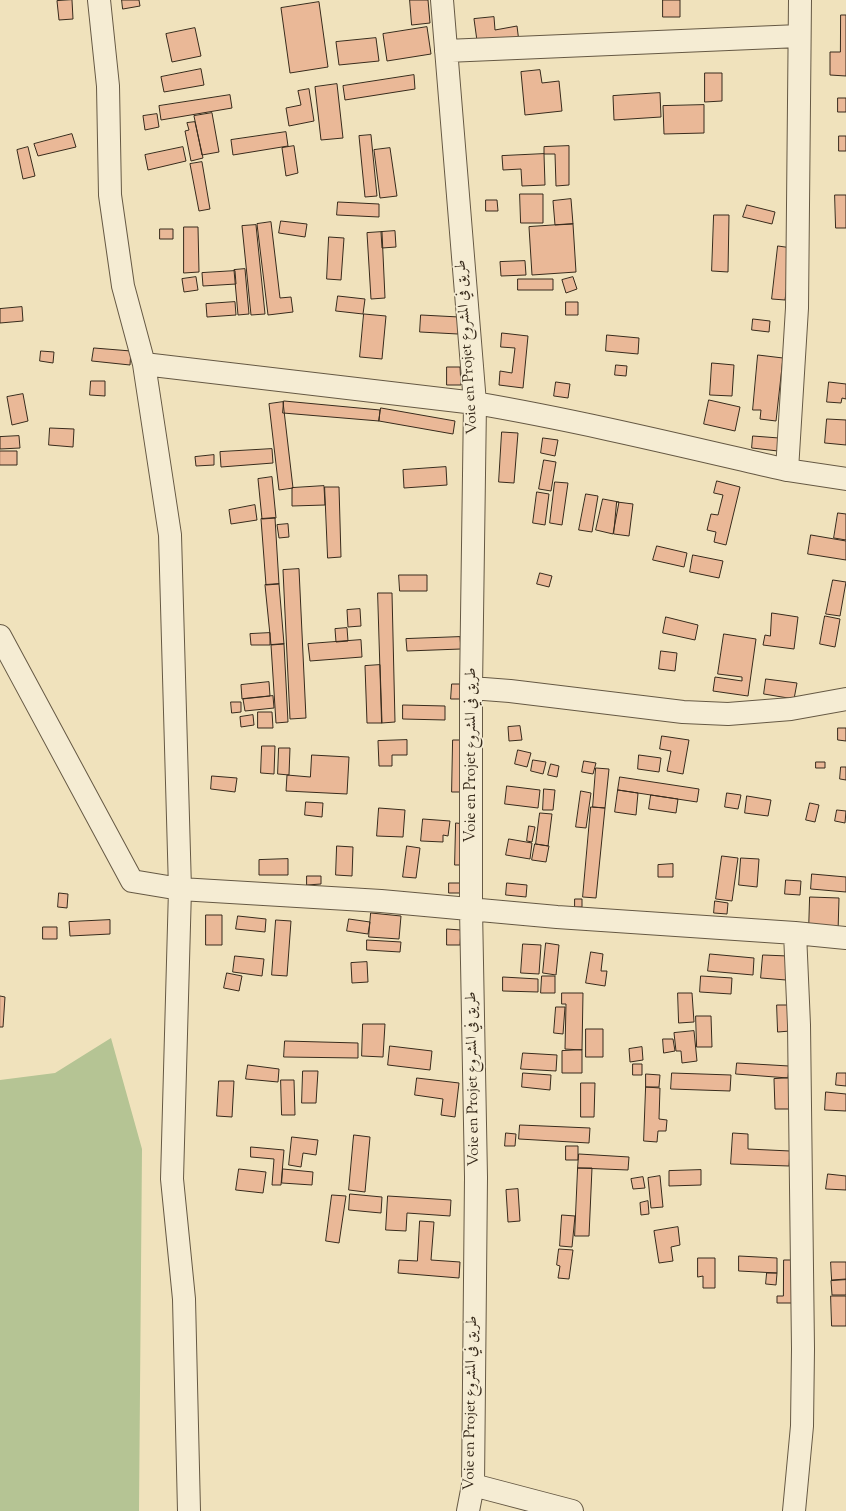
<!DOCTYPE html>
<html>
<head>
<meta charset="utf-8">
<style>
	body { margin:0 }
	canvas { display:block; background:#f0e2bc }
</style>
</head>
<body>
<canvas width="846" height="1511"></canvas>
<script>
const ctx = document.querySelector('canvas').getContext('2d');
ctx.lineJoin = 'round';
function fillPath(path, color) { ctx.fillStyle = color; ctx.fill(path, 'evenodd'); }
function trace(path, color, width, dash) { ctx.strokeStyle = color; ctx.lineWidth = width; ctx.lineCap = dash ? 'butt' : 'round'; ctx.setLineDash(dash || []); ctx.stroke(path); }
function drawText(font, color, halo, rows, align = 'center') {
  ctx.font = font + ' "Sorts Mill Goudy",Amiri,serif'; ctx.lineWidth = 3.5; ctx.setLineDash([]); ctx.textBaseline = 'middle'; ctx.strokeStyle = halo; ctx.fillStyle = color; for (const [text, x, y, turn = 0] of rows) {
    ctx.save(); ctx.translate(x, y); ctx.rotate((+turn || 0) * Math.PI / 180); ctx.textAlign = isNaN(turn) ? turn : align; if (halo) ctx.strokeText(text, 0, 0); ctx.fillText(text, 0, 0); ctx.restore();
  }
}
fillPath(new Path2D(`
	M111 1038 142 1149 139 1511H0V1080L55 1073Z`), '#b5c494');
const building = new Path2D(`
	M72 0 73 19 59 20 57 1Z
	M122 0H139L140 6 123 9Z
	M410 0H428L430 23 412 25Z
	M663 0H680V17H663Z
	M319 2 328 67 290 73 281 8Z
	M841 15H846V76L830 75V52H840Z
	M494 17 495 30 517 26 519 42 478 48 474 19Z
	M427 27 431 54 387 61 383 34Z
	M195 28 201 56 172 62 166 34Z
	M376 38 379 61 339 65 336 42Z
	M201 69 204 85 164 92 161 77Z
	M540 70 542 83 559 81 562 111 525 115 521 72Z
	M705 73H722V101L705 102Z
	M414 75 415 89 345 100 343 86Z
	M337 84 343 138 321 140 315 87Z
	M309 89 314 121 289 126 286 108 301 105 298 91Z
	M660 93 661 117 614 120 613 96Z
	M230 95 232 108 161 120 159 106Z
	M838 98H846V112H838Z
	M704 105V133L664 134 663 106Z
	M212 113 219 152 202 155 194 116Z
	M157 114 159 127 145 130 143 116Z
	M195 122 203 158 191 161 185 131 189 130 187 123Z
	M286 132 288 146 233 155 231 140Z
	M72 134 76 147 38 156 34 144Z
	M371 135 377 196 365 197 359 136Z
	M839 136H846V151H839Z
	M294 146 298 173 286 176 282 148Z
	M569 146V185L556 186 555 154H544V147Z
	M28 147 35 176 23 179 17 150Z
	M183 147 186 161 148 170 145 155Z
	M390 148 397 196 380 198 374 150Z
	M544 154 545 185 522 186 521 169 503 170 502 156Z
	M202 162 210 209 199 211 190 164Z
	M520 194H543V223H521Z
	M835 195H846V228H836Z
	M571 199 573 224 555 225 553 201Z
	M486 200H497L498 211H486Z
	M338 202 379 204V217L337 215Z
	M747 205 775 212 772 224 743 217Z
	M714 215H729L728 272 712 271Z
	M281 221 307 224 305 237 279 233Z
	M271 222 280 298 291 297 293 312 268 315 257 224Z
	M573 224 576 272 532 275 529 227Z
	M256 225 265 314 251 315 242 226Z
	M184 227H198L199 272 184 273Z
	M160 229H173V239H160Z
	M395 231 396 247 382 248 381 232Z
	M382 232 385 298 371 299 367 233Z
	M329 237 344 238 341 280 327 279Z
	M778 246 792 248 785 300 772 299Z
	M525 261 526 275 501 276 500 262Z
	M245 269 249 314 238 315 234 270Z
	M235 271 236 284 203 286 202 273Z
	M196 277 198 290 184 292 182 279Z
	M573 277 577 289 566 293 562 280Z
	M518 279H553V290H518Z
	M338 296 365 299 363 314 336 311Z
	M235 302 236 315 207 317 206 304Z
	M566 302H578V315H566Z
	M22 307 23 321 0 323V309Z
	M364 314 386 316 382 359 360 357Z
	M421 315 459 317 458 334 420 332Z
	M753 319 770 321 769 332 752 330Z
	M502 333 528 336 523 388 499 385 500 371 512 373 515 348 501 347Z
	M607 335 639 338 638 354 606 351Z
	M94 348 131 351 130 365 92 361Z
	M41 351 54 352 53 363 40 361Z
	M758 355 783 358 776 421 760 419 761 410H753Z
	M712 363 734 365 732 396 710 395Z
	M616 365 627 366 626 376 615 375Z
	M447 367H460L461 385H447Z
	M91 381H105V396L90 395Z
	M556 382 570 384 568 398 554 396Z
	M829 382 846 384V399L842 398 841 403 827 402Z
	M23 394 28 421 12 425 7 397Z
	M709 400 740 407 735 431 704 424Z
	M284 401 380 410 379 421 283 413Z
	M283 402 293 488 279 490 269 404Z
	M381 408 455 421 453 434 379 421Z
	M827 419 846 420V445L825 443Z
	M50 428 74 429 73 447 49 445Z
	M502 432 518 433 514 483 499 482Z
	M19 436 20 448 0 449V437Z
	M753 436 779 438 778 451 752 448Z
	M543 438 558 440 555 456 541 453Z
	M272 449 273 463 221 467 220 452Z
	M0 451H17V465H0Z
	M214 455V465L196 466 195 457Z
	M544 460 556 462 551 491 539 489Z
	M446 467 447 485 404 488 403 470Z
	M272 477 276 518 262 519 258 479Z
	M717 481 740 487 726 545 714 542 716 532 707 530 711 514 718 515 723 495 714 493Z
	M555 482 568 483 562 525 550 523Z
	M324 486 325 505 292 506V488Z
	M325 487H339L341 557 328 558Z
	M537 492 549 494 545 525 533 523Z
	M586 494 598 496 592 532 579 530Z
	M603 499 619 502 613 534 596 530Z
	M617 502 633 504 629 536 614 534Z
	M255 505 257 520 231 524 229 510Z
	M838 513 846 514V540L834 538Z
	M275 518 279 584 266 585 261 519Z
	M288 524 289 537 279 538 277 525Z
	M811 535 846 541V560L808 554Z
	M657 546 687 553 684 567 653 560Z
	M693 555 723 561 719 578 690 572Z
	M299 569 306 718 290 719 283 570Z
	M540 573 552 576 549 587 537 584Z
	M399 575H427V591H400Z
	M833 580 846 582 840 616 826 614Z
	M279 584 284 644 271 645 265 585Z
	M378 593H392L395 722 382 723Z
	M360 609 361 626 348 627 347 610Z
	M772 613 798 617 794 649 763 645 765 635 770 636Z
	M825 616 840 619 835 647 820 644Z
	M666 617 698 625 695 640 663 633Z
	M347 628 348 641 336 642 335 629Z
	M270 633V645H251L250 634Z
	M724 634 756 639 748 696 713 691 715 677 742 681V677L718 674Z
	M460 637 461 649 407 651 406 639Z
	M361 640 362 657 310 661 308 644Z
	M284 644 288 722 276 723 271 645Z
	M661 651 677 653 675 671 659 669Z
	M380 665 382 723H367L365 666Z
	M766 679 797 683 794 699 764 694Z
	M269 682 270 696 242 699 241 685Z
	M452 684H465L464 699H451Z
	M273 696 274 708 245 711 243 699Z
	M231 702H241V712L232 713Z
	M403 705 445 706V720L403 719Z
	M258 712H272L273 728H258Z
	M253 715 254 725 241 727 240 717Z
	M520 726 522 740 509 741 508 727Z
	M838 728H846V741L838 740Z
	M662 736 689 740 683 774 667 771 671 751 660 749Z
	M407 740V755H392V766H379L378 741Z
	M453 740H467L466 792H452Z
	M262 746H275L274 774 261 773Z
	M279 748H290L289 775 278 774Z
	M518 750 531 753 527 767 515 764Z
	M312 755 349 757 347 794 286 791 287 775 310 777Z
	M639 755 661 758 659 772 638 769Z
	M533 760 546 762 543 774 531 771Z
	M584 761 596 763 593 774 582 772Z
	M816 762H825V768H816Z
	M551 764 559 766 557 777 548 775Z
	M841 767H846V780L840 779Z
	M596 768 609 769 605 808 593 807Z
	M212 776 237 778 235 792 211 789Z
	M620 777 699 789 697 802 618 790Z
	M507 786 540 790 538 808 505 804Z
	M544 789 555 790 553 810H543Z
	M618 790 638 793 636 815 615 812Z
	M581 791 591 793 586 828 576 827Z
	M727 793 741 795 738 809 725 807Z
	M651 795 678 799 676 813 649 809Z
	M747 796 771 800 768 816 745 813Z
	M306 802 323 803 322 817 305 815Z
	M810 803 819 805 815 822 806 820Z
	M591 807 605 808 596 898 583 897Z
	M379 808 405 810 403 837 377 836Z
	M837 810 846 811 845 823 835 821Z
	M540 813 552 814 548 846 536 844Z
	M423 819 450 821 448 836 443 835V842L421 841Z
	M456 823 465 824 464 865H455Z
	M529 826 535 827 532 842 527 841Z
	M509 839 532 843 530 859 506 855Z
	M535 844 549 846 546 862 532 860Z
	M337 846 353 847 352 876 336 875Z
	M407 846 420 848 416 878 403 877Z
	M722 856 738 858 732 901 716 899Z
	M741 858 759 859 757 887 739 885Z
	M288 859V875H259V860Z
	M673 864V877H658V865Z
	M812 874 846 877V892L811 889Z
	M307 876H321V884L307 885Z
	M786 880 801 881 800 895 785 894Z
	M449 883H465V893H449Z
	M507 883 527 885 526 897 506 895Z
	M59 893 68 894 67 908 58 907Z
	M810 897 839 898 838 932 809 931Z
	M575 899H582V907H575Z
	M715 901 728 903 727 914 714 913Z
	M371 913 401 916 399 939 369 937Z
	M206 915H222V945H206Z
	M238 916 266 919 265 932 236 929Z
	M349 919 370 922 368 934 347 931Z
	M110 920V934L70 936 69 922Z
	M276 920 291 921 287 976 272 975Z
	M43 927H57V939H43Z
	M447 929 461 930 460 945H447Z
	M367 940 401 942 400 952 367 950Z
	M546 943 559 945 556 975 543 973Z
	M523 944 541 945 539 974 521 973Z
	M591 952 603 954 601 971H607L605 986 586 983Z
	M710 954 754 958 753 975 708 971Z
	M763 955 788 956 786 980 761 978Z
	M235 956 264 959 262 976 233 972Z
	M367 962 368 982 352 983 351 963Z
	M227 973 242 976 239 991 224 988Z
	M542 976H555V993H541Z
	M701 976 732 978 731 994 700 992Z
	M503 977 538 979V992L503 991Z
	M562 993H583L582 1050 565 1049 566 1004H562Z
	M678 993H692L694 1022 679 1023Z
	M0 996 5 997 3 1027H0Z
	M777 1005H788L790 1031 778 1032Z
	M556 1007H565L563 1034 554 1033Z
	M696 1016H711L712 1047H697Z
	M363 1024H385L383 1057 362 1056Z
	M586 1029H603V1057H586Z
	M694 1031 697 1061 682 1063 681 1051H676L674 1033Z
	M663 1039H673L675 1051 664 1053Z
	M285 1041 358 1043V1058L284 1057Z
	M390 1046 432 1051 430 1070 388 1065Z
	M642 1047 643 1060 630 1062 629 1049Z
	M582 1050V1073H562V1051Z
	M523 1053 557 1055 556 1071 521 1069Z
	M737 1063 789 1066 788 1078 736 1074Z
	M633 1064H642V1075H633Z
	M248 1065 279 1069 278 1082 246 1079Z
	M303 1071H318L316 1103H302Z
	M523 1073 551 1075 550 1090 522 1087Z
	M672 1073 731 1075 730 1091 671 1089Z
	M837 1073H846V1086L836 1085Z
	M646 1074 660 1075 659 1087H646Z
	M417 1078 459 1083 455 1117 441 1115 443 1099 415 1095Z
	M791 1078V1109H775L774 1079Z
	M281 1080H294L295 1115H282Z
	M219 1081H234L232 1117 217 1116Z
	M581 1083H595L594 1117H581Z
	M646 1087 660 1088 659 1119 667 1120 666 1131H658L657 1142 644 1141Z
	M826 1092 846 1094V1111L825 1110Z
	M520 1125 590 1128 589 1143 519 1139Z
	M506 1133 516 1134 515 1146H505Z
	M733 1133 748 1134V1149L790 1151 789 1166 731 1164Z
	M354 1135 370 1137 365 1192 349 1190Z
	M292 1137 318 1140 316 1155 303 1153 301 1167 289 1165Z
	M566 1146H578V1160H566Z
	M251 1147 284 1150 281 1185H272L274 1159 251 1157Z
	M579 1154 629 1157 628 1170 578 1168Z
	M578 1168H592L589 1236H575Z
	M239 1169 266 1172 263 1193 236 1190Z
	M283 1169 313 1172 312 1185 282 1183Z
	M701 1170V1185L669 1186V1171Z
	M828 1174 846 1176V1190L826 1189Z
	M660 1176 663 1207 651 1208 648 1178Z
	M643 1177 645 1188 633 1189 631 1179Z
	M518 1189 520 1221 508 1222 506 1190Z
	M350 1194 382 1197 381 1213 349 1210Z
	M332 1195 346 1196 339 1243 326 1241Z
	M388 1196 451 1200 450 1216 407 1213 406 1231 386 1230Z
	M648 1201 649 1214 641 1215 640 1203Z
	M562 1215 575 1216 572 1247 560 1246Z
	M420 1221 434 1222 431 1260 460 1262 459 1278 398 1273 399 1260 417 1261Z
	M678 1227 680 1245 671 1247 673 1261 659 1263 654 1231Z
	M559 1249 573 1250 569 1279 558 1278 560 1266 557 1265Z
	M739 1256 777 1258V1273L739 1271Z
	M698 1258H715V1288H703V1276L698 1277Z
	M784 1260H796L794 1303H777V1296H783Z
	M831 1262H846V1279L832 1280Z
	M767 1273H777L776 1285 766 1284Z
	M846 1280V1295H832L831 1281Z
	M831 1296H846V1326H832Z`);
fillPath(building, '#eab897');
trace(building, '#382b1c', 1);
const minor = new Path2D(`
	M99 0 108 86 110 195 123 286 144 364 170 535 180 889 172 1179 184 1299 189 1511
	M442 0 475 403 471 688V909L476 1177 473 1485 468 1511
	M800 0 797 308 787 470 846 479
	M446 51 799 36
	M144 364 475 403C580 421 683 446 787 470
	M0 636 132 881 180 889 381 901 557 917 795 933 846 938
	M471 688 510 691 683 712 728 714 791 709 846 699
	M473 1485 572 1511
	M794 1511 802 1426 803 1349 799 1025 795 933`);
trace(minor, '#665944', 24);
trace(minor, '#f5ecd3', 22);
drawText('15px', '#382b1c', '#f5ecd3', [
	["Voie en Projet طريق في المشروع",468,347,-94],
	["Voie en Projet طريق في المشروع",472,755,-90],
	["Voie en Projet طريق في المشروع",474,1079,-91],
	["Voie en Projet طريق في المشروع",472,1403,-89]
]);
</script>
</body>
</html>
